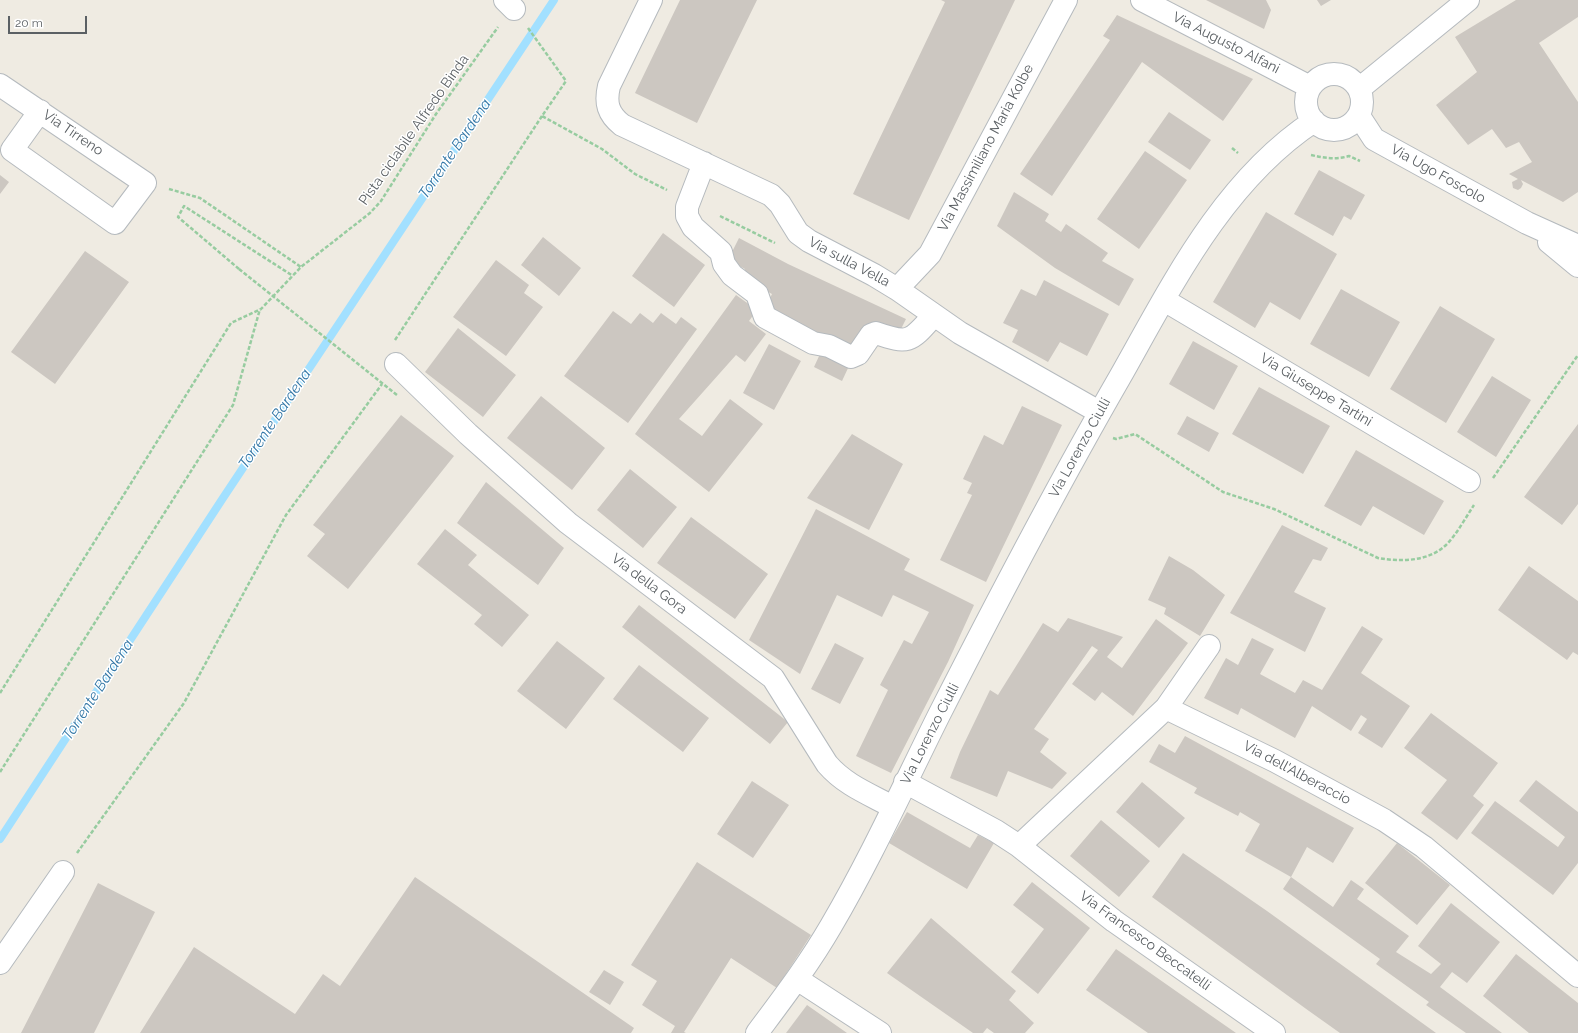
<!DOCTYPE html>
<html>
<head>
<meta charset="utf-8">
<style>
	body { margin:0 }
	#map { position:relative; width:1578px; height:1033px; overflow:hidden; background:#efebe2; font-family:Raleway,sans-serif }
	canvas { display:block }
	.scale { position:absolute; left:8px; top:16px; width:79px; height:18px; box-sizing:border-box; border:2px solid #5b6064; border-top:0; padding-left:5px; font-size:12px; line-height:14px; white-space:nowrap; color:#5b6064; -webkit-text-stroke:3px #fff; paint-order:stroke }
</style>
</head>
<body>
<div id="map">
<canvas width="1578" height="1033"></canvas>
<div class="scale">20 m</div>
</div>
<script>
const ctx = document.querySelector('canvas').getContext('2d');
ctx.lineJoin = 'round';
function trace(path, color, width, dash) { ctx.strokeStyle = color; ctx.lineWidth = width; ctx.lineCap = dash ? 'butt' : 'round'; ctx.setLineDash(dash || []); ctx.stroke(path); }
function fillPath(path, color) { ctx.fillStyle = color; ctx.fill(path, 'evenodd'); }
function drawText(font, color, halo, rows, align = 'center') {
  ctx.font = font + ' Raleway,sans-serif'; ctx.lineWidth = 3; ctx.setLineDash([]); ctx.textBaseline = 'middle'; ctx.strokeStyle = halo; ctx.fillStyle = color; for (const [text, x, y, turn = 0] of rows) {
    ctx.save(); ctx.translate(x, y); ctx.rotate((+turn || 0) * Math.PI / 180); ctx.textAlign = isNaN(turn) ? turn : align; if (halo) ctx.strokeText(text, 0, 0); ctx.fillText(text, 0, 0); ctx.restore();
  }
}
trace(new Path2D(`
	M0 839 223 498 554 0`), '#a2e0ff', 8);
fillPath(new Path2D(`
	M680 0H757L697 123 635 93Z
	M941 0H1015L909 220 853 194 945 2Z
	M1206 0H1266L1271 10 1264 29Z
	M1317 0H1331L1321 6Z
	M1516 0H1578V17L1539 43 1578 102V192L1563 202 1521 180 1523 184 1521 188 1518 190 1513 188 1512 182 1518 179 1509 174 1532 162 1519 142 1506 148 1492 129 1468 145 1436 105 1477 72 1455 37Z
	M1117 15 1253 79 1223 121 1142 62 1052 196 1020 174 1110 40 1103 36Z
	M1169 112 1211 140 1190 170 1148 142Z
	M1145 151 1187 180 1139 249 1097 219Z
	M1319 170 1365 195 1351 220 1344 216 1333 236 1294 214Z
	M0 175 9 182 0 194Z
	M1014 192 1049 214 1045 221 1061 232 1066 224 1108 253 1102 261 1134 279 1119 306 1055 268 997 226Z
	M1266 212 1337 254 1300 320 1270 302 1255 328 1213 302Z
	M663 233 705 265 674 307 632 276Z
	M543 237 581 268 559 296 521 265Z
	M739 238 788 264 906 319 897 337 856 353 765 308 772 294 741 277 745 269 728 260Z
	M85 251 129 282 55 384 11 352Z
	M496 260 529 285 524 293 543 307 506 356 453 317Z
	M1044 280 1109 314 1087 356 1060 342 1048 362 1012 342 1018 330 1003 323 1021 289 1036 296Z
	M1341 289 1400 322 1369 377 1310 344Z
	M736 295 757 310 749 321 766 334 745 362 736 355 679 419 702 436 730 399 763 424 709 492 635 434Z
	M1440 306 1495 339 1446 423 1390 389Z
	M613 311 631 324 640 313 653 323 661 313 676 324 681 317 697 329 628 423 564 376Z
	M458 328 516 375 483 417 425 372Z
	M1193 341 1238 366 1214 410 1169 384Z
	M769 344 801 361 774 410 743 393Z
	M820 354 849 366 842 381 814 367Z
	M1492 376 1531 400 1496 457 1457 432Z
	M1259 387 1330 426 1303 474 1232 434Z
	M541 396 605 448 572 490 507 438Z
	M1022 406 1062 425 986 582 940 560 972 495 967 493 972 483 963 479 984 435 1003 445Z
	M401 415 454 456 348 589 307 556 325 534 313 525Z
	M1187 416 1219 433 1209 452 1177 434Z
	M1578 424V504L1562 525 1524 497Z
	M852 434 903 464 869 530 807 498Z
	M1356 450 1444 501 1424 535 1373 506 1361 526 1324 506Z
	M630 469 677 507 643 548 597 510Z
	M486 482 564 548 538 585 457 523Z
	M816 509 910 559 904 570 974 605 948 662 891 773 856 756 888 690 880 685 904 640 912 644 929 612 893 595 882 617 837 595 800 674 749 640Z
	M691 517 768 574 735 619 657 563Z
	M1282 525 1328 548 1321 561 1313 559 1294 592 1326 608 1305 652 1230 613Z
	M445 529 477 555 468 565 529 615 502 647 474 624 482 615 417 564Z
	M1169 556 1193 570 1225 595 1200 636 1164 614 1166 608 1148 600Z
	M1529 566 1578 601V655L1573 652 1567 660 1498 610Z
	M639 605 788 722 770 744 622 627Z
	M1068 618 1123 637 1107 657 1122 668 1156 619 1188 643 1133 716 1102 692 1095 701 1072 684 1098 650 1092 646 1034 729 1049 739 1040 752 1067 773 1052 789 1008 771 997 797 950 778 960 752 990 690 998 695 1043 623 1058 632Z
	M1362 626 1383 639 1361 673 1410 706 1382 748 1358 733 1367 719 1361 715 1351 731 1312 706 1295 738 1241 708 1238 715 1204 698 1226 658 1238 665 1252 638 1274 649 1260 674 1295 693 1303 680 1322 690Z
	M557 641 605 678 566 729 517 691Z
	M835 643 864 658 840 704 811 689Z
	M639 665 709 718 683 752 613 699Z
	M1431 713 1498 763 1473 796 1484 805 1457 840 1421 813 1447 780 1404 748Z
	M1185 736 1354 828 1333 863 1307 847 1291 877 1333 907 1351 880 1364 889 1357 899 1409 936 1396 952 1431 974 1441 964 1418 946 1451 903 1500 942 1467 983 1452 972 1440 987 1502 1033H1466L1426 1005 1429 1002 1376 964 1380 959 1283 889 1291 877 1245 851 1260 824 1240 812 1238 816 1194 793 1197 788 1149 762 1159 744 1175 753Z
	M1536 780 1578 812V863L1553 895 1471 833 1495 801 1558 847 1565 837 1519 801Z
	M752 781 789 805 753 858 717 834Z
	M1142 782 1185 818 1159 848 1116 812Z
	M907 812 970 848 978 835 994 843 967 889 889 843Z
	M1101 820 1150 861 1119 897 1070 856Z
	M1397 843 1450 885 1417 925 1365 883Z
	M1183 853 1267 911 1436 1033H1340L1309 1011 1152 897Z
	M697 862 811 935 777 988 731 958 684 1032 686 1033H671L675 1026 642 1005 657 981 631 965Z
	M415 877 634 1028 631 1033H140L194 947 295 1014 323 974 340 986Z
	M1032 882 1090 928 1038 994 1011 972 1044 929 1013 905Z
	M98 883 155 912 94 1033H21Z
	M931 918 1016 991 1009 1000 1034 1023 1025 1033H994L987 1028 983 1033H973L887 973Z
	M1116 949 1203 1010 1236 1033H1148L1086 990Z
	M1516 954 1578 1003V1033H1529L1483 996Z
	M604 970 624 982 610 1005 589 992Z
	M807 1005 847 1033H786Z`), '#ccc7c1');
const minor = new Path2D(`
	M505 0 514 9
	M651 0 609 86C605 103 608 114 622 125L771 195 780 204 798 233 809 241 874 275 897 289 960 333 1099 412
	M1142 0 1310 87
	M1306 102a28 28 0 1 1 56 0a28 28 0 1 1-56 0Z
	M0 85 145 183 115 223 12 150 40 111
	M1359 89 1468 0
	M1359 116 1374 139 1527 223 1578 246
	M704 163 687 207V216L693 227 721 252 724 264 732 275 757 294 765 317 813 343 829 346 851 357 858 354 871 335 876 333C910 345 911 341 934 315
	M1549 242 1578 266
	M897 289 930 254 1066 0
	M1164 300 1469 481
	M396 364 468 434 568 523 773 678 827 764C845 785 869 794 893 807
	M1166 708 1209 646
	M905 782 996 831 1019 846 1114 921 1274 1033
	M1019 846 1166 708 1275 761 1384 820 1424 847 1578 976
	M0 963 63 872
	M797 979 880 1033
	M757 1033C783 998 809 964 831 926 871 858 904 785 939 715 997 601 1056 488 1120 377 1172 285 1223 181 1314 121`);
trace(minor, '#b5babe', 24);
trace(new Path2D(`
	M528 28 566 81 542 116 602 149 635 174 667 190
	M1232 148 1238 153
	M1311 155C1324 158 1336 160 1349 156L1360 161
	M169 189 200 198 301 267
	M720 216 775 243
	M239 269 178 217 184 206 293 276
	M395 340 542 116
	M1113 438 1116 439 1135 434 1223 492 1274 509 1378 558C1401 562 1430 562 1448 543 1458 532 1466 517 1474 505
	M1493 478 1578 355
	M0 693 231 323 261 309 301 267 370 213 381 201 436 114 498 27
	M0 772 233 405 260 309
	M77 853 184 703 286 515 382 384`), '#97cca0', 2.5, [4, 2]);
trace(minor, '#fff', 22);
trace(new Path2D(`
	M239 269 397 395`), '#97cca0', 2.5, [4, 2]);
drawText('14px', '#5b6064', '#fff', [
	["Via Augusto Alfani",1226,43,27],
	["Pista ciclabile Alfredo Binda",414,130,-55],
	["Via Tirreno",73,133,34],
	["Via Massimiliano Maria Kolbe",986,148,-62],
	["Via Ugo Foscolo",1438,174,29],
	["Via sulla Vella",849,262,28],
	["Via Giuseppe Tartini",1316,390,31],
	["Via Lorenzo Ciulli",1080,448,-61],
	["Via della Gora",649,584,37],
	["Via Lorenzo Ciulli",930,734,-63],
	["Via dell'Alberaccio",1297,773,28],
	["Via Francesco Beccatelli",1145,941,36]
]);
drawText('italic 15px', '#3377a6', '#fff', [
	["Torrente Bardena",455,149,-56],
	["Torrente Bardena",275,419,-56],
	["Torrente Bardena",98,690,-57]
]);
</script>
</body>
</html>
